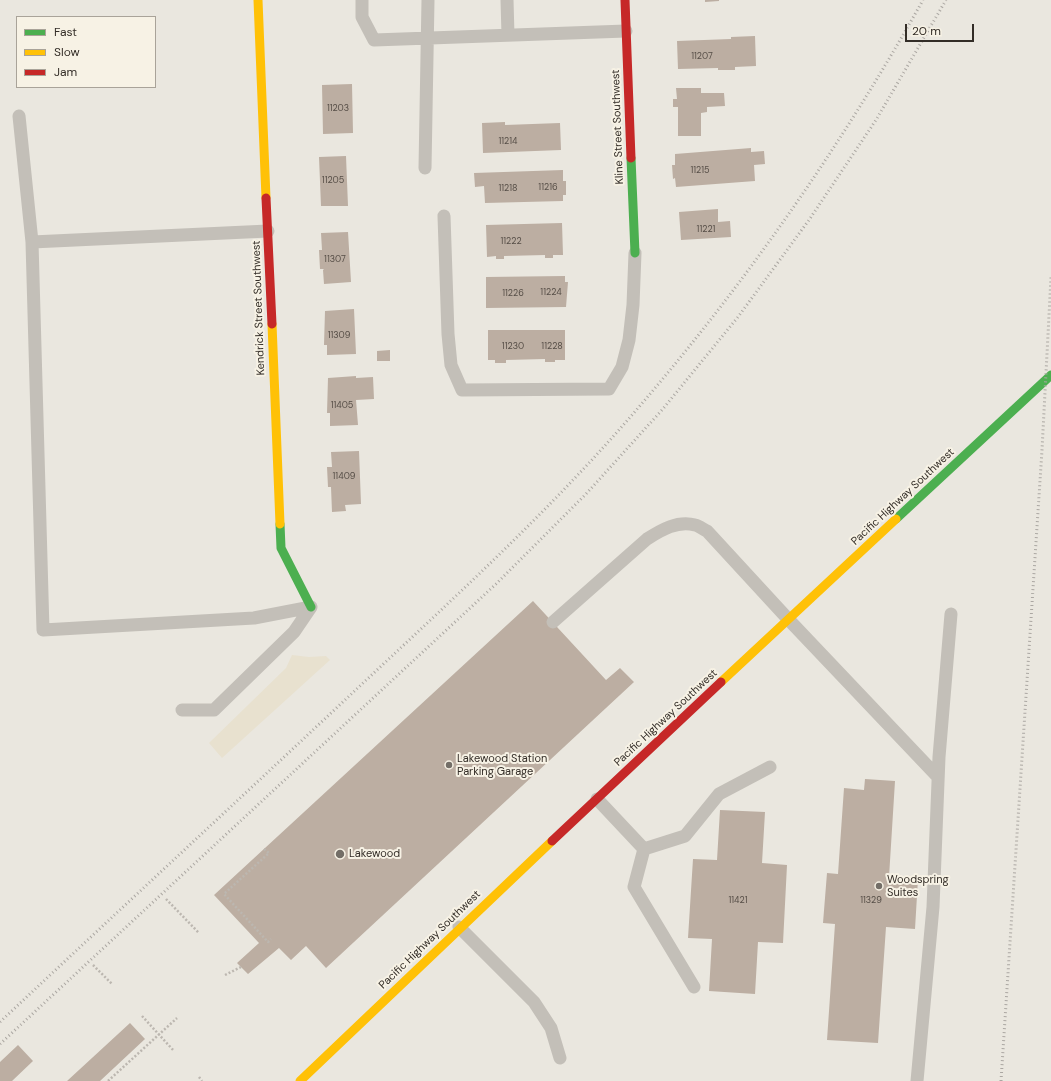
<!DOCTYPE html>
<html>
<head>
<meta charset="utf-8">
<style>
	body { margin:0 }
	#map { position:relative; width:1051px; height:1081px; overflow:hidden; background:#eae7df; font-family:"DM Sans",sans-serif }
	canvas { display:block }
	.legend { position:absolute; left:16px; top:16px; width:140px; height:72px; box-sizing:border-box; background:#f7f2e5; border:1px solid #a9a399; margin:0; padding:5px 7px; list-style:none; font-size:12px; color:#332d27 }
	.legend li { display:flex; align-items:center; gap:8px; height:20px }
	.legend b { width:20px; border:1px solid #a9a399 }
	.scale { position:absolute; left:905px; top:24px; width:69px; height:18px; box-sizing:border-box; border:2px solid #332d27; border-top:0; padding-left:5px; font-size:12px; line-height:14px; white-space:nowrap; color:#332d27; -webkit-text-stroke:3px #f7f2e5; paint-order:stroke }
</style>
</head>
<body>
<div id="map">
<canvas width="1051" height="1081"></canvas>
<ul class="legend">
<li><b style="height:5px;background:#4caf50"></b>Fast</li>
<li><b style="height:5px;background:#ffc107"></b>Slow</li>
<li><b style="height:5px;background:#c62828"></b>Jam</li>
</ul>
<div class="scale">20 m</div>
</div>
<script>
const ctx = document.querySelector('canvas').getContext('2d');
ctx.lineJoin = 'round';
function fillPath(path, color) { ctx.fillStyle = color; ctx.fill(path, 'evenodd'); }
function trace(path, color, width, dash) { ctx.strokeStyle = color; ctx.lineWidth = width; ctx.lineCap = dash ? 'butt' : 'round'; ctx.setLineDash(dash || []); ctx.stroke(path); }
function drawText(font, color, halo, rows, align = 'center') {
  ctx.font = font + ' "DM Sans",sans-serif'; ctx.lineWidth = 4; ctx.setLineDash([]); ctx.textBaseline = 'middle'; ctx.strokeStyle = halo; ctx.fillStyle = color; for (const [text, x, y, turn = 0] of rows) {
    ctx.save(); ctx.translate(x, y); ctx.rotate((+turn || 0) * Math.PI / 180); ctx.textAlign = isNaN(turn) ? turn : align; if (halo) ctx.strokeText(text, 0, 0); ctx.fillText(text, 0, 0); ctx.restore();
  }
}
fillPath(new Path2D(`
	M292 655 309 657 326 656 330 660 222 758 209 743 286 668Z`), '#e8e1cf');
fillPath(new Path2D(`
	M705 0H719V1L705 2Z
	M755 36 756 66 735 67V70H718V68L678 69 677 41 731 39V37Z
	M352 84 353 133 323 134 322 85Z
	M676 88H701V93H724L725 106 707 107V112L701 113V136H678V107H673V99H677Z
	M505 122V125L560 123 561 150 483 153 482 123Z
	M751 148V152L764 151 765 164 754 165 755 181 676 187 675 178 673 179 672 165H675V154Z
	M346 156 348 206H321L319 157Z
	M563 170V181H566V195H563V201L485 203 484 186 475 187 474 173Z
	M718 209V222L730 221 731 237 681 240 679 212Z
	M562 223 563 255H553V258H545V255L504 256V259H496V256L487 257 486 225Z
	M348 232 351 282 324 284 323 270 324 269H320L319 250H322L321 233Z
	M565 276V282H568L566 307 486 308V277Z
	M354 309 356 354 327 355V345H324L325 311Z
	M488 330H565V360H555V362H545V359L506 360V363H495V360H488Z
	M390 350V361H377V351Z
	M356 376V378L373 377 374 399 356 400 358 425 330 426V413H327L328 378Z
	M359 451 361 504 345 505 346 511 332 512 331 487H328L327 467H332L331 452Z
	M533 601 606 680 620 668 634 682 326 968 306 946 291 960 279 948 248 974 237 963 259 943 214 895Z
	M865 779 895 781 889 877 918 879 915 929 886 927 878 1043 827 1040 835 924 823 923 827 873 838 874 844 788 864 790Z
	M720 810 765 812 762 863 787 865 783 943 758 942 755 994 709 991 712 939 688 938 693 859 717 860Z
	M130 1023 145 1039 100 1081H67Z
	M18 1045 33 1061 12 1081H0V1062Z`), '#bcaea2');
trace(new Path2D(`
	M264 849 269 853 224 894 268 942 271 939
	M166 899 199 933
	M93 965 112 984
	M225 975 241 967
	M142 1016 174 1051
	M199 1077 202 1081
	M108 1081 177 1018`), '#bcb7b0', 2.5, [2, 2]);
trace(new Path2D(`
	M362 0V17L374 40 626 31
	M507 0 508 35
	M19 116 32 242 43 630 254 618 311 607
	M425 168 428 0
	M444 216 448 334 451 365 462 390 609 389 622 367 629 340 633 305 635 253
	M32 242 268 231
	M553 622 647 539C661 530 678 520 695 525 699 526 703 529 707 531L788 619 938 777
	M182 710H214L294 632 311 607
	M597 799 644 849 634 887 694 987
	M644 849 685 836 719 794 770 767
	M459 927 534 1002 551 1028 560 1058
	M917 1081 933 907 939 757 951 614`), '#c3bfb8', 13);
trace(new Path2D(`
	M631 158 635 253
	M896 519 1051 375
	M280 524 281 548 311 607`), '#4caf50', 9);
trace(new Path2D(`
	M258 0 266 198
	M272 324 280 524
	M721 682 896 519
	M300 1081 552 841`), '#ffc107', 9);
trace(new Path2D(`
	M625 0 631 158
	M266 198 272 324
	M552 841 721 682`), '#c62828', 9);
trace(new Path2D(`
	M0 1022C115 914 231 807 346 699 444 607 544 517 632 415 743 287 840 148 923 0
	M0 1044 496 584 586 494 662 410 738 317 809 220 876 120 946 0
	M1001 1081 1042 450 1051 277`), '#aba7a2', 3, [1, 3]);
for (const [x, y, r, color] of [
	[449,765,4,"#736e67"],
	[340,854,5,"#736e67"],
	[879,886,4,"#736e67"]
]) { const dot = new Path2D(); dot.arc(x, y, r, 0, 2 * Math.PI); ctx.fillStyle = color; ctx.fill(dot); trace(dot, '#f7f2e5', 1.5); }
drawText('9px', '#554d46', null, [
	["11207",702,57],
	["11203",338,109],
	["11214",508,142],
	["11215",700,171],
	["11205",333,181],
	["11216",548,188],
	["11218",508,189],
	["11221",706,230],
	["11222",511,242],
	["11307",335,260],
	["11224",551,293],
	["11226",513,294],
	["11309",339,336],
	["11230",513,347],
	["11228",552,347],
	["11405",342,406],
	["11409",344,477],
	["11421",738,901],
	["11329",871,901]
]);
drawText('11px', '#332d27', '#f7f2e5', [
	["Kline Street Southwest",618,127,-92],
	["Kendrick Street Southwest",259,308,-92],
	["Pacific Highway Southwest",903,497,-43],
	["Pacific Highway Southwest",666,718,-43],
	["Pacific Highway Southwest",430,940,-44]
]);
drawText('11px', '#332d27', '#f7f2e5', [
	["Lakewood Station",457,759],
	["Parking Garage",457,772],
	["Lakewood",349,854],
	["Woodspring",887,880],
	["Suites",887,893]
], 'left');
</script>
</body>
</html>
